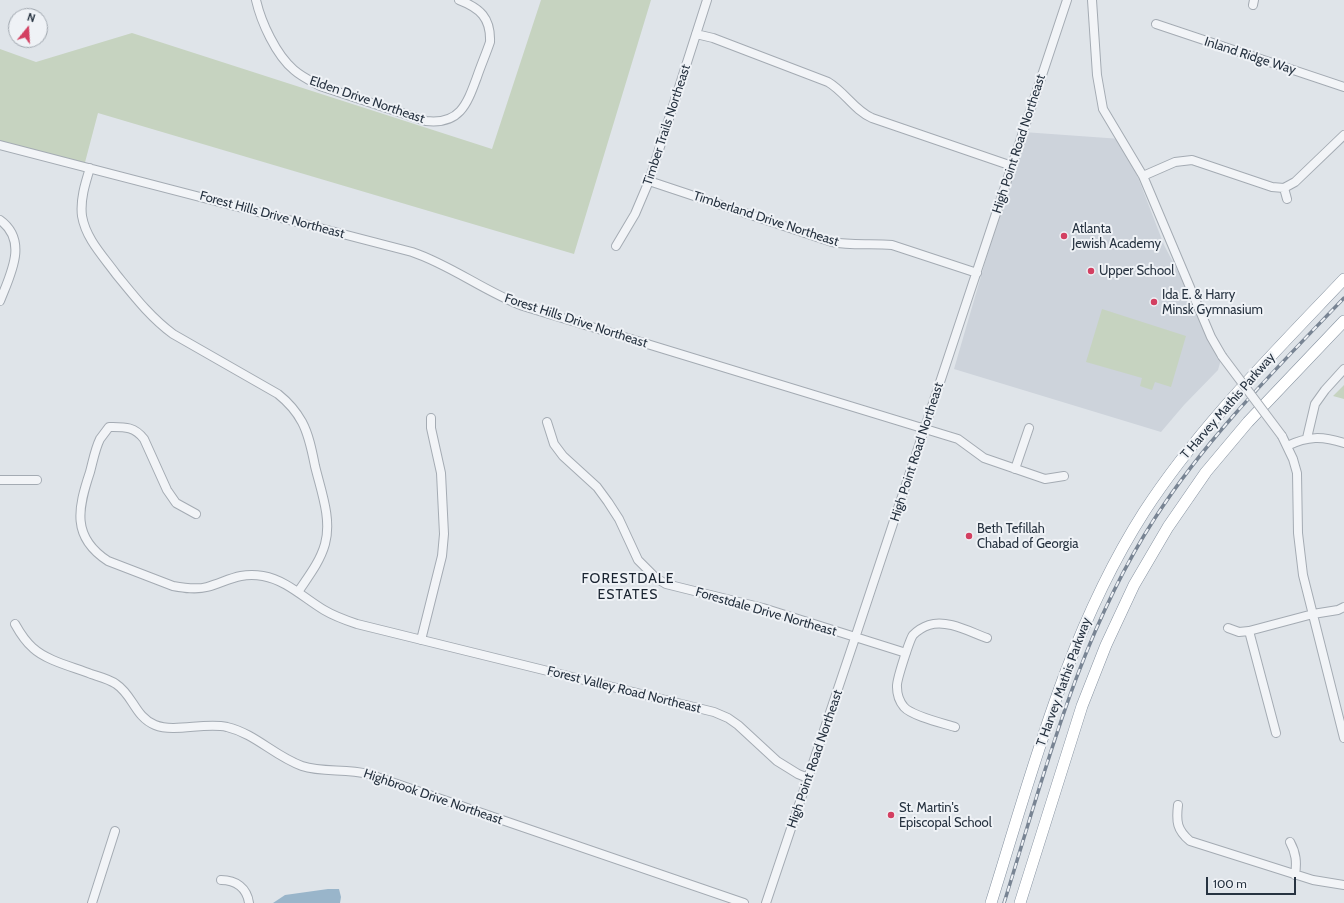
<!DOCTYPE html>
<html>
<head>
<meta charset="utf-8">
<style>
	body { margin:0 }
	#map { position:relative; width:1344px; height:903px; overflow:hidden; background:#dfe4e9; font-family:Cabin,sans-serif }
	canvas { display:block }
	.north { position:absolute; left:8px; top:8px; width:40px; height:40px; box-sizing:border-box; background:#eff2f6; border:1px solid #9fa6ae; border-radius:50%; rotate:18deg; font-size:11px; font-weight:700; line-height:16px; text-align:center; color:#273341 }
	.north::after { content:''; display:block; margin:auto; width:14px; height:18px; background:#d33f61; clip-path:polygon(50% 0,100% 100%,50% 72%,0 100%) }
	.scale { position:absolute; left:1206px; top:877px; width:90px; height:18px; box-sizing:border-box; border:2px solid #273341; border-top:0; padding-left:5px; font-size:12px; line-height:14px; white-space:nowrap; color:#273341; -webkit-text-stroke:3px #eff2f6; paint-order:stroke }
</style>
</head>
<body>
<div id="map">
<canvas width="1344" height="903"></canvas>
<div class="north">N</div>
<div class="scale">100 m</div>
</div>
<script>
const ctx = document.querySelector('canvas').getContext('2d');
ctx.lineJoin = 'round';
function fillPath(path, color) { ctx.fillStyle = color; ctx.fill(path, 'evenodd'); }
function trace(path, color, width, dash) { ctx.strokeStyle = color; ctx.lineWidth = width; ctx.lineCap = dash ? 'butt' : 'round'; ctx.setLineDash(dash || []); ctx.stroke(path); }
function drawText(font, color, halo, rows, align = 'center') {
  ctx.font = font + ' Cabin,sans-serif'; ctx.lineWidth = 4; ctx.setLineDash([]); ctx.textBaseline = 'middle'; ctx.strokeStyle = halo; ctx.fillStyle = color; for (const [text, x, y, turn = 0] of rows) {
    ctx.save(); ctx.translate(x, y); ctx.rotate((+turn || 0) * Math.PI / 180); ctx.textAlign = isNaN(turn) ? turn : align; if (halo) ctx.strokeText(text, 0, 0); ctx.fillText(text, 0, 0); ctx.restore();
  }
}
fillPath(new Path2D(`
	M1023 132 1121 139 1139 180 1164 245 1222 356 1218 370 1184 405 1161 432 954 369Z`), '#cdd3db');
fillPath(new Path2D(`
	M541 0H651L574 254 98 113 83 170 0 146V49L36 62 132 33 492 149Z
	M1102 309 1186 336 1171 387 1155 382 1152 390 1140 386 1142 378 1086 362Z
	M1344 385V399L1333 396Z`), '#c6d3c0');
fillPath(new Path2D(`
	M328 889H339L341 897 340 903H273L285 895Z`), '#99b5ca');
const minor = new Path2D(`
	M256 0C261 22 276 55 294 70 302 77 311 81 320 86L426 121C460 125 467 104 477 77 481 65 486 54 490 42 491 18 480 8 459 0
	M1092 0 1097 75 1103 109 1143 176 1211 337 1222 356
	M1253 5 1254 0
	M1156 24 1344 87
	M696 34 713 38 828 82C845 92 854 110 872 118L1012 166
	M0 145 412 252C451 265 485 292 523 306L958 439 984 458 1045 479 1064 476
	M90 168C85 184 80 200 82 216 86 239 103 256 116 274 134 296 150 317 173 334L278 394C288 402 296 411 302 422 309 435 312 451 315 466 321 491 332 519 325 544 320 562 308 577 298 592
	M1143 176 1175 162 1192 160 1272 187 1284 188 1295 182 1344 135
	M649 181 832 242C852 246 872 243 892 245L977 273
	M1284 188 1287 199
	M0 220C29 241 10 275 0 301
	M616 246 635 214 649 181 707 0
	M547 422 554 444 563 456 597 487 608 502 619 519 638 560 656 578 666 584 763 608 906 653
	M1282 436 1293 459 1297 473 1298 533 1303 575 1344 738
	M1307 438 1315 404 1325 390 1344 369
	M1287 446C1308 436 1322 436 1344 443
	M1015 469 1029 428
	M0 480H37
	M196 514 176 503 167 490 144 439C134 426 124 427 109 427 106 431 103 435 100 439 95 449 93 461 90 472 78 508 71 537 108 561L173 586C184 588 196 590 207 587 228 581 239 572 263 576 286 580 304 598 324 610 334 616 345 620 357 624L714 712 728 718 738 725 777 761 798 774 808 778
	M15 624C20 633 26 642 33 648 47 661 74 667 91 674 100 677 109 679 116 684 133 695 135 717 155 725 175 733 204 722 227 727 256 734 274 756 302 766 323 773 346 768 368 774L744 903
	M1228 628 1239 632 1249 631 1313 614 1338 610 1344 607
	M1249 631 1276 733
	M421 640 442 556 444 534 441 473 431 428V418
	M955 727C942 723 912 716 904 707 899 701 897 694 897 687 896 681 910 639 913 635 918 630 923 627 929 625 947 619 970 632 987 638
	M1178 805C1176 822 1177 830 1190 841L1313 880 1344 885
	M1290 842C1296 853 1297 862 1295 875
	M221 880C236 880 247 888 249 903
	M92 903 115 831
	M766 903 855 638 1067 0`);
const highway = new Path2D(`
	M991 903C1033 769 1068 631 1144 512 1200 426 1274 353 1344 279
	M1020 903 1082 706 1106 645 1134 585 1168 527 1206 472 1248 422 1344 321`);
trace(minor, '#a4abb3', 10);
trace(highway, '#8692a0', 12);
trace(minor, '#f2f4f7', 8);
trace(highway, '#fff', 11);
const rail = new Path2D(`
	M1004 903C1045 772 1079 635 1155 518 1208 436 1277 368 1344 298`);
trace(rail, '#788493', 3.5);
trace(rail, '#eff2f6', 2, [6]);
const minorBridge = new Path2D(`
	M1222 356 1282 436`);
trace(minorBridge, '#a4abb3', 10, []);
trace(minorBridge, '#f2f4f7', 8);
for (const [x, y, r, color] of [
	[1064,236,4,"#d33f61"],
	[1091,271,4,"#d33f61"],
	[1154,302,4,"#d33f61"],
	[969,536,4,"#d33f61"],
	[891,815,4,"#d33f61"]
]) { const dot = new Path2D(); dot.arc(x, y, r, 0, 2 * Math.PI); ctx.fillStyle = color; ctx.fill(dot); trace(dot, '#eff2f6', 1.5); }
drawText('13px', '#273341', '#eff2f6', [
	["Inland Ridge Way",1250,56,18],
	["Elden Drive Northeast",367,100,19],
	["Timber Trails Northeast",667,125,-72],
	["High Point Road Northeast",1019,144,-72],
	["Forest Hills Drive Northeast",272,215,15],
	["Timberland Drive Northeast",766,219,18],
	["Forest Hills Drive Northeast",576,321,18],
	["T Harvey Mathis Parkway",1228,406,-49],
	["High Point Road Northeast",917,452,-72],
	["Forestdale Drive Northeast",766,612,16],
	["T Harvey Mathis Parkway",1064,682,-70],
	["Forest Valley Road Northeast",624,690,14],
	["High Point Road Northeast",815,759,-71],
	["Highbrook Drive Northeast",433,797,19]
]);
drawText('13px', '#273341', '#eff2f6', [
	["Atlanta",1072,229],
	["Jewish Academy",1072,244],
	["Upper School",1099,271],
	["Ida E. & Harry",1162,295],
	["Minsk Gymnasium",1162,310],
	["Beth Tefillah",977,529],
	["Chabad of Georgia",977,544],
	["St. Martin's",899,808],
	["Episcopal School",899,823]
], 'left');
ctx.letterSpacing = '1px';
drawText('14px', '#1a2431', '#eff2f6', [
	["FORESTDALE",628,579],
	["ESTATES",628,595]
]);
ctx.letterSpacing = '0px';
</script>
</body>
</html>
